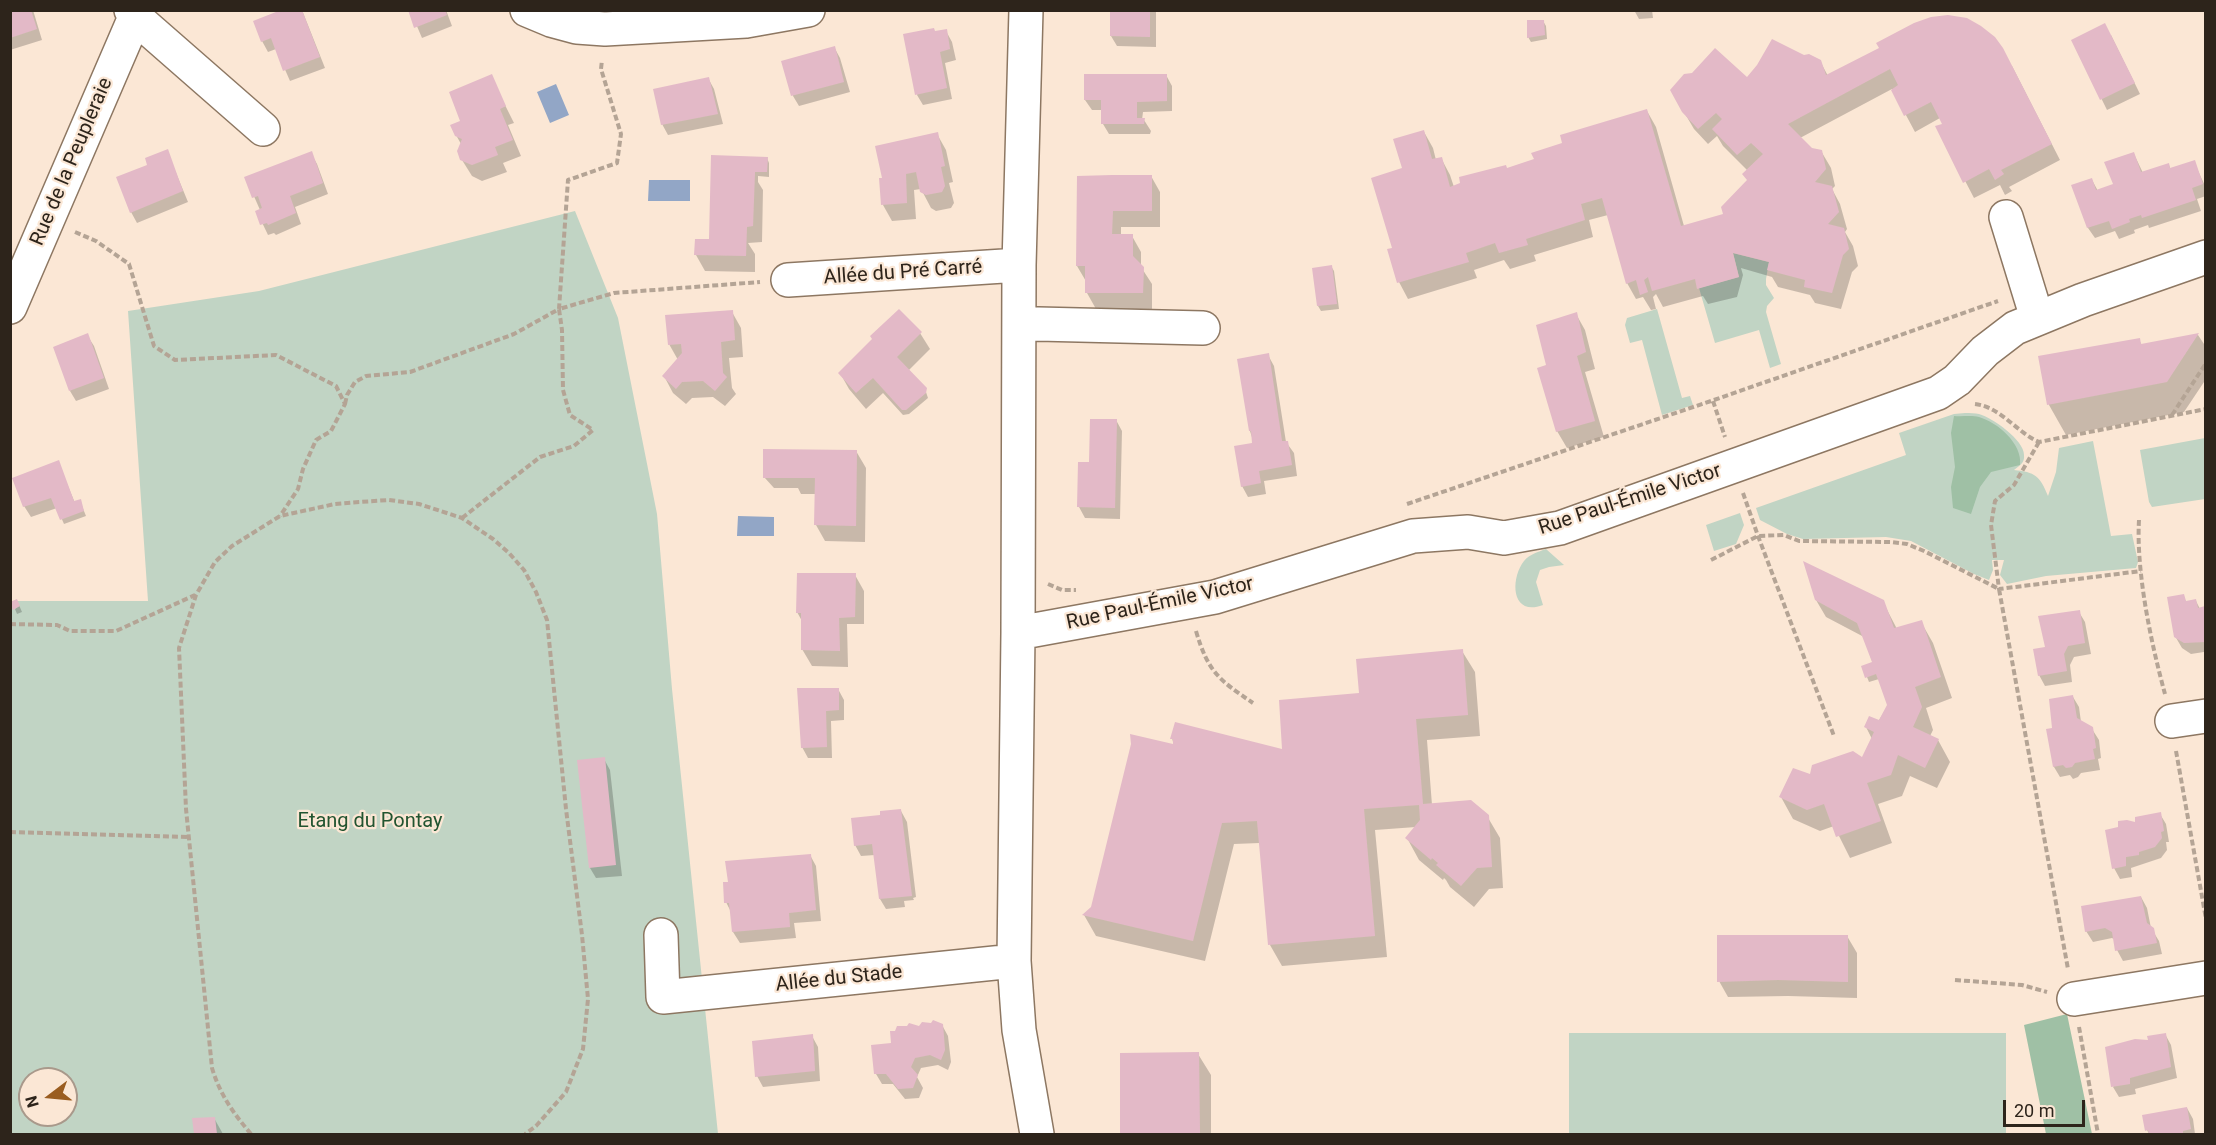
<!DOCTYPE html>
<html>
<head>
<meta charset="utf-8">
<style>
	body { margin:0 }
	#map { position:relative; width:2216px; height:1145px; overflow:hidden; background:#fbe7d5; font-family:Roboto,sans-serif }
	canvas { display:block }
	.frame { position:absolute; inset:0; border:12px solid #2d241b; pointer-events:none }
	.north { position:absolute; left:18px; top:1067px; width:60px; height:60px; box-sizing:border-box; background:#fbe7d5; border:2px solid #a9998b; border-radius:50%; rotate:254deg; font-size:16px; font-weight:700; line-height:24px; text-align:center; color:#2d241b }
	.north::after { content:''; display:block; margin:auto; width:21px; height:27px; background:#9a5d20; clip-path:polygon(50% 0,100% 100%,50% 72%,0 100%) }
	.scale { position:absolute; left:2003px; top:1100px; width:82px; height:27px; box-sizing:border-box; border:3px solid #2d241b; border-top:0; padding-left:8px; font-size:18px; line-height:21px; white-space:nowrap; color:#2d241b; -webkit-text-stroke:4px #fbe7d5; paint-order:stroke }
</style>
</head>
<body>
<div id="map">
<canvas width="2216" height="1145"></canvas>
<div class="frame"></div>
<div class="north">N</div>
<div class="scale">20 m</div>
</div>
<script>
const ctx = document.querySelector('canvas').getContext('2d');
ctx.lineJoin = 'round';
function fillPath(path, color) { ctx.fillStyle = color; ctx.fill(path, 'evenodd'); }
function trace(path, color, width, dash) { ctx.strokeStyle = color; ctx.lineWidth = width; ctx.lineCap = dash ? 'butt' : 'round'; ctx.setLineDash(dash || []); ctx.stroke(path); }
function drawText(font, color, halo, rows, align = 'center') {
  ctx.font = font + ' Roboto,sans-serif'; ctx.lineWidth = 4.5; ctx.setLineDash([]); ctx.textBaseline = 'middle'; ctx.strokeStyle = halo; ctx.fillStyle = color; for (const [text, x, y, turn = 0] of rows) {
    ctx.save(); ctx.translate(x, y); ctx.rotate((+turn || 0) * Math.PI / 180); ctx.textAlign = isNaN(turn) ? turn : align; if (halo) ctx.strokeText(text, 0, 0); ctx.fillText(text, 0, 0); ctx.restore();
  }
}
fillPath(new Path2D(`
	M575 211 618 318 657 514 672 689 718 1134H11V601H148L128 311 259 291ZM30 1079H66V1115H30Z
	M1733 253 1769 262 1766 279V285L1774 298 1767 306 1766 312 1781 364 1770 368 1759 330 1715 343 1699 288 1739 277Z
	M1657 309 1682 398 1690 396 1693 405 1662 415 1642 340 1630 343 1625 325 1627 318Z
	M1965 413C1970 413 1975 413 1979 414 1993 418 2024 440 2024 455 2025 463 2019 466 2014 470 2035 472 2040 476 2048 496L2056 472 2059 448 2093 441 2111 536 2132 534 2138 562 2136 568 2046 576 2007 584 2000 575 2004 560H1992L1993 570 1989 580 1974 574 1911 541 1886 537 1803 539 1787 534 1760 520 1756 508 1906 455 1899 433 1954 414Z
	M2205 438V499L2152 507 2149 502 2140 450Z
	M1740 513 1744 525 1736 544 1714 551 1706 525Z
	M1546 549 1564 565 1549 567 1540 570 1536 582 1543 605C1511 617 1510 579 1524 561 1530 554 1538 552 1546 549Z
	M1569 1033H2006V1134H1569Z`), '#c1d4c4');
fillPath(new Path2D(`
	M1954 416C1962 417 1971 415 1979 417 1997 422 2023 444 2020 465L1991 472 1980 487 1971 514 1953 508 1951 487 1955 467 1951 433Z
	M2067 1014 2092 1134H2046L2024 1025Z`), '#9fc0a5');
fillPath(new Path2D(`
	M556 84 569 115 550 123 537 92Z
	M649 180H690V201H648Z
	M738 516 774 517V536H737Z`), '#92a6c6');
fillPath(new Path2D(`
	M10 10H33L42 40 10 50Z
	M302 10 325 68 290 81 276 49 268 52 262 41Z
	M410 10H446L452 26 422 38Z
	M1112 10H1156V47L1117 46 1111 36Z
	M1430 10H1475V11H1431Z
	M1634 10H1652L1653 18 1639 19Z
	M1543 21 1546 26 1547 39 1531 42 1528 37Z
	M946 31 952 42 956 60 945 63 952 99 923 105 917 95 935 33Z
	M2111 35 2140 94 2107 110 2073 41Z
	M834 47 840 58 850 92 799 106 793 96 783 62Z
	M1881 49 2012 66 2060 160 2009 187 2012 191 2005 195 2000 185 1974 198 1937 127 1944 124 1940 118 1915 132 1892 89 1800 138 1812 150 1821 151 1831 168 1835 186 1832 189 1840 204 1847 229 1845 232 1853 246 1858 266 1852 272 1841 309 1815 303 1810 295 1778 287 1772 277 1741 268 1743 275 1737 297 1708 304 1703 296 1663 307 1656 294 1653 297 1656 309 1651 310 1643 297 1636 299 1627 283 1608 215 1589 220 1593 237 1534 255 1536 261 1510 269 1504 260 1474 270 1477 278 1408 299 1399 282 1394 249 1404 169 1424 132 1433 148 1436 160 1441 158 1450 175 1454 187 1536 160 1564 144 1647 111 1656 127 1684 226 1725 215 1748 181V171L1723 146 1717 136 1708 144 1694 129 1671 90 1747 79 1804 57 1820 61 1828 76Z
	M1166 75 1172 86V111L1143 112 1142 120H1144L1151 131 1150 134H1109L1103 124 1102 110H1092L1085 100Z
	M708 78 714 89 723 124 668 135 662 124Z
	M498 91 514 123 508 125 521 156 503 163 507 172 482 181 472 176 462 160 461 144 456 135 462 122Z
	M937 134 946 150 953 182 949 183 954 203 951 208 936 211 931 208 921 189 914 190 916 219 892 221 883 205 881 180Z
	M167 151 188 202 137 223 131 212 148 166Z
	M311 153 317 164 328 194 295 207 301 224 276 235 274 233 268 235 257 212 260 210 246 178Z
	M2134 154 2143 173 2169 165 2171 170 2194 162 2206 188V196L2197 199 2201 211 2149 228 2148 225 2134 230 2135 233 2119 239 2115 231 2095 238 2088 228 2073 186 2092 180 2098 191 2115 185Z
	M713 157 767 158 769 163V177L758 176V182L763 190 762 242 748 243 755 254V272L705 271 696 255 710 241Z
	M1151 176 1160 192V227H1121V236H1132L1141 252V267L1152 284V309H1096L1087 293V283L1077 266 1078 178Z
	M1331 266 1334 271 1339 309 1321 311 1318 306Z
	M732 312 741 328 743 357 729 358 732 388 736 394 725 406 713 397 692 398 686 404 673 393 664 376 678 360 669 344Z
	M1576 314 1585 330 1595 369 1585 372 1604 437 1567 448 1557 431 1548 366Z
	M920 333 930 349 908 371 925 389 928 398 909 414 903 415 883 393 866 409 849 389 840 373Z
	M87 335 94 346 109 389 76 401 70 391Z
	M2198 335 2206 347V379L2184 412 2066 435 2049 405 2040 357 2139 340 2142 345Z
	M1268 355 1274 366 1286 442 1294 453 1297 476 1264 481 1266 494 1248 497 1242 486 1254 444 1250 431Z
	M1116 420 1122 431 1120 519 1085 518 1079 507V463H1090Z
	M856 451 866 468 865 542 825 541 816 525V494H801L798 488H774L764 477Z
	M58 462 75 503 80 501 86 516 64 524 57 508 31 517 24 506Z
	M855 575 864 591V624H847L848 667 812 666 802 649V621L797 612Z
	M2183 596 2187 603 2196 601 2200 609 2206 608V653L2204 652 2191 654 2182 648 2175 636Z
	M1816 600 1883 602 1897 629 1921 622 1933 643 1952 698 1926 708 1933 730 1930 736 1938 740 1950 762 1937 788 1910 776 1902 796 1878 804 1892 843 1850 858 1834 826 1820 831 1793 819 1781 797 1811 776 1862 759 1872 739 1866 727 1878 722 1888 705 1879 679 1869 682 1863 667 1873 664 1864 637 1826 617Z
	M19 605 22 612 17 614 15 609Z
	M2079 612 2085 622 2091 654 2074 657 2070 665 2072 682 2045 686 2039 675 2047 648Z
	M1462 651 1475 672 1480 736 1427 740 1432 805 1487 816 1500 838 1503 888 1489 889 1474 907 1450 887 1446 880 1444 878 1443 880 1419 860 1407 838 1416 827 1375 830 1387 957 1282 966 1270 945 1260 843 1234 844 1205 961 1096 936 1084 915 1092 908 1174 746 1172 738 1284 751 1361 694Z
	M838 689 844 700V720L831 721 832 758H808L802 747Z
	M2073 697 2079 707 2081 722 2092 729 2099 740 2101 758 2098 759 2100 770 2081 773 2078 777 2073 779 2070 775 2060 777 2054 767V729Z
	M604 759 610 770 622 876 596 878 590 868Z
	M901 811 907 822 916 897 913 898 914 900 904 901 905 907 886 909 880 899 875 855 861 856 855 845 882 816Z
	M2160 814 2166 824 2169 842H2166L2167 850 2161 858 2131 868 2132 877 2120 879 2114 868 2136 824Z
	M810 855 816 866 821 921 794 923 796 938 740 943 733 932 731 912 726 902Z
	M2141 897 2147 908 2151 928 2159 941 2162 954 2123 961 2117 950 2115 940 2112 938 2093 942 2086 931Z
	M1847 936 1857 953V998L1788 996 1728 997 1719 981Z
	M932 1024 942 1025 948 1036 951 1062 948 1070 938 1065 921 1068 917 1077 923 1088 919 1098 905 1099 893 1084H882L876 1074 893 1044 919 1028Z
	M2165 1034 2171 1045 2177 1078 2135 1089 2136 1094 2119 1097 2113 1087 2149 1041Z
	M812 1036 818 1047 820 1081 763 1087 757 1076Z
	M1198 1054 1211 1075V1134H1121V1055Z
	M2187 1108 2193 1119 2195 1134H2149L2147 1130Z
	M214 1118 223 1134H195L194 1120Z`), '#0003');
fillPath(new Path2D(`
	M10 10H31L37 29 10 38Z
	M281 10H302L320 57 283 71 271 38 261 42 253 21Z
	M408 10H445L447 15 414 28Z
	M1110 10H1150V37L1110 36Z
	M1948 15 1967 18 1981 26 1995 37 2003 48 2052 144 2001 170 2004 174 1995 180 1989 169 1963 183 1935 126 1942 124 1931 102 1904 116 1891 90 1898 85 1890 69 1788 124 1812 148 1822 150 1826 169 1815 182 1832 186 1839 212 1828 224 1844 228 1849 249 1843 255 1832 293 1804 287 1805 280 1767 270 1769 262 1733 253 1739 277 1697 289 1695 279 1652 291 1648 277 1644 280 1648 292 1640 295 1636 280 1626 284 1602 198 1581 204 1585 220 1526 239 1528 245 1499 253 1495 243 1466 253 1469 262 1397 283 1387 249 1392 248 1371 178 1402 168 1393 139 1424 130 1432 159 1442 157 1450 187 1460 183 1459 177 1506 165 1507 168 1534 159 1531 153 1562 143 1560 135 1647 109 1681 226 1723 214 1721 207 1747 180 1742 174 1763 154 1751 143 1737 155 1712 129 1722 119 1716 113 1698 129 1682 112 1670 90 1684 74 1692 73 1715 48 1747 77 1757 65 1772 39 1804 55 1809 54 1821 60 1826 75 1879 48 1876 43 1914 23 1931 17Z
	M1527 20H1544L1545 35 1527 38Z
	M2105 23 2135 83 2100 100 2071 40Z
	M934 28 935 31 947 29 950 49 940 52 947 88 915 95 903 34Z
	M835 46 844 82 791 96 781 61Z
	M492 74 506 106 500 109 513 140 495 147 498 155 472 165 460 160 457 151 462 139 455 136 450 125 460 121 449 92Z
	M1084 74H1167V101L1137 102V118H1145L1144 124H1101V100H1084Z
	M709 77 718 114 661 125 653 89Z
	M938 132 945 166 941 167 945 186 942 192 926 195 920 192 916 172 906 174 907 203 881 205 879 178H882L875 146Z
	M168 149 183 191 130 213 116 177 147 165 145 158Z
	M312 151 323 183 290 196 296 213 268 225 267 223 260 225 255 211 262 208 258 196 252 198 244 177Z
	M2134 152 2141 172 2169 163 2170 168 2195 160 2203 184 2192 188 2196 200 2142 218 2141 215 2129 219 2130 222 2112 229 2109 221 2087 228 2071 185 2092 178 2096 190 2113 184 2104 162Z
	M711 155 768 157 767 172H755L753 226 747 227 746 256 694 255 695 239H709Z
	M1112 175H1152V211H1113L1112 234H1133V256L1144 267 1143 293H1085V266H1076L1077 176Z
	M1332 265 1337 304 1317 306 1312 268Z
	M899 309 922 332 897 357 927 388 926 393 906 410H902L873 378 856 393 838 373 872 339 870 336Z
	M733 310 735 340 721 342 723 373 727 377 715 391 703 381 682 382 676 389 662 376 682 353 681 344 668 345 665 315Z
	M1577 312 1586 352 1577 356 1595 421 1556 432 1537 368 1546 365 1536 325Z
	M88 333 104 378 69 391 53 347Z
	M2199 333 2167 382 2047 405 2038 356 2140 338 2141 344Z
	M1269 353 1282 441H1288L1292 465 1259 471 1261 483 1241 487 1234 446 1252 443 1251 431H1249L1237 359Z
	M1090 419H1117L1115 508 1077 507 1078 462H1089Z
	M763 449 857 450 856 526 814 525 815 478H763Z
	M59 460 74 501 81 499 84 511 60 520 51 498 23 507 12 478Z
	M1803 561 1884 600 1894 628 1922 620 1941 677 1915 687 1922 707 1913 727 1939 739 1925 768 1898 755 1891 775 1867 783 1881 821 1836 837 1824 804 1807 810 1779 797 1793 768 1810 774 1812 765 1853 751 1862 757 1874 732 1864 727 1869 716 1879 720 1887 705 1876 674 1865 678 1861 666 1872 662 1857 623 1815 600Z
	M797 573H856L855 617 839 618 840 651 801 650V613H796Z
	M2184 594 2186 601 2196 599 2198 608 2205 606V642L2184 643 2174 637 2167 597Z
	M17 599 20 606 13 610 10 602Z
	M2080 610 2085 643 2068 646 2064 654 2067 671 2038 676 2033 649 2045 647 2038 616Z
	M1463 649 1468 715 1416 719 1423 804 1471 800 1489 815 1492 867 1477 868 1461 886 1436 865 1438 863 1432 858 1431 860 1405 838 1420 820 1419 805 1364 809 1375 936 1268 945 1257 821 1222 823 1193 941 1082 915 1091 907 1131 744 1130 734 1173 744V739H1170L1175 722 1282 749 1279 700 1359 693 1356 659Z
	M797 688H839V710L826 711 827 747 801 748Z
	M2073 695 2077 718 2093 727 2096 748 2093 749 2095 759 2075 763 2072 767 2066 768 2063 765 2053 767 2046 729 2052 728 2049 699Z
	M605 757 616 865 589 868 577 760Z
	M901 809 912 896 879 899 872 844 854 846 851 818 880 815V811Z
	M2161 812 2164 831 2161 832 2162 838 2155 847 2139 852V855L2126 857V866L2112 869 2105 830 2118 827V821L2127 820 2135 822V817Z
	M811 854 816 910 789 913 790 927 732 932 729 903H724L723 882H728L725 861Z
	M2141 896 2147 923 2154 928 2157 943 2115 951 2112 932 2105 928 2085 932 2081 906Z
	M1717 935H1848V982L1778 980 1717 982Z
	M933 1020 943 1024 945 1050 941 1060 930 1055 915 1058 911 1067 918 1075 913 1088 898 1089 886 1074H874L871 1045 891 1043 890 1031H895L897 1026H907L909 1023 919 1026 922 1022 931 1023Z
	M2166 1033 2171 1067 2130 1078V1084L2111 1087 2105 1047 2135 1039 2148 1040 2147 1036Z
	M813 1034 815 1071 755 1077 752 1041Z
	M1199 1052 1200 1134H1120V1053Z
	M2187 1107 2191 1129 2183 1131V1134H2149L2148 1130 2145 1131 2142 1115Z
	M215 1117 217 1134H194L192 1118Z`), '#e3b9c7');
const minor = new Path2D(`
	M527 10 551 20 577 27 605 29 746 21 808 10
	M1026 10 1019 265 1018 633 1014 961 1019 1030 1037 1134
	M135 17 263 129
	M2006 217 2037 318
	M788 280 1019 265
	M10 307 135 17 131 10
	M1019 325 1038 324 1203 328
	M1018 633 1215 597 1413 536 1468 532 1504 538 1560 528 1938 393 1957 380 1985 351 2015 328 2083 300 2206 257
	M2172 721 2206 716
	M661 935 663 997 1014 961
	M2074 999 2206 978`);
trace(minor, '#8d7762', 36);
trace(new Path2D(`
	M75 232 96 241 129 264 154 346 175 360 276 355 336 386 345 404 331 431 316 440 303 469 298 489 280 516
	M1713 401 1725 437
	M345 404 347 395 355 382 366 376 410 372 514 334 559 309 568 180 617 163 621 134 601 69 602 60
	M1975 404C2001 407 2016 432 2039 442L2206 409
	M2172 415 2206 363
	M2039 442 2014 485 1995 501 1991 525 1999 589 2141 571
	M1743 493 1758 536 1834 736
	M1407 504 1711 401 1998 301
	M462 518 540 457 574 446 593 430 570 415 563 390 562 330 559 309 614 293 760 282
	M2139 520C2136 572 2151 643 2165 694
	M1711 560 1758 536 1784 535 1799 541 1891 542 1907 544 1924 551 1999 589 2068 969
	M1048 584 1062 590H1076
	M10 624 57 625 70 631H116L195 595
	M1196 631C1208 672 1219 680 1253 703
	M2176 751 2206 919
	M10 832 189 837
	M1955 980 2022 985 2047 992
	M2079 1027 2098 1134
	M251 1134C234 1114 220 1095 212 1068L186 809 179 648 196 595 215 562 232 546 280 516 335 504 359 502 389 500 419 504 462 518 493 539 509 553 524 570 536 592 547 620 566 809 582 935 588 999 583 1049 566 1092 536 1126 525 1134`), '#b4a495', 4, [6, 3]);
trace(minor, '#fff', 33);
drawText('20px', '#2d241b', '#fbe7d5', [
	["Rue de la Peupleraie",72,162,-67],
	["Allée du Pré Carré",903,273,-4],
	["Rue Paul-Émile Victor",1630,500,-18],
	["Rue Paul-Émile Victor",1160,604,-12],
	["Allée du Stade",839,979,-6]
]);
drawText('20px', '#225430', '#fbe7d5', [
	["Etang du Pontay",370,822]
]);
</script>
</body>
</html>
